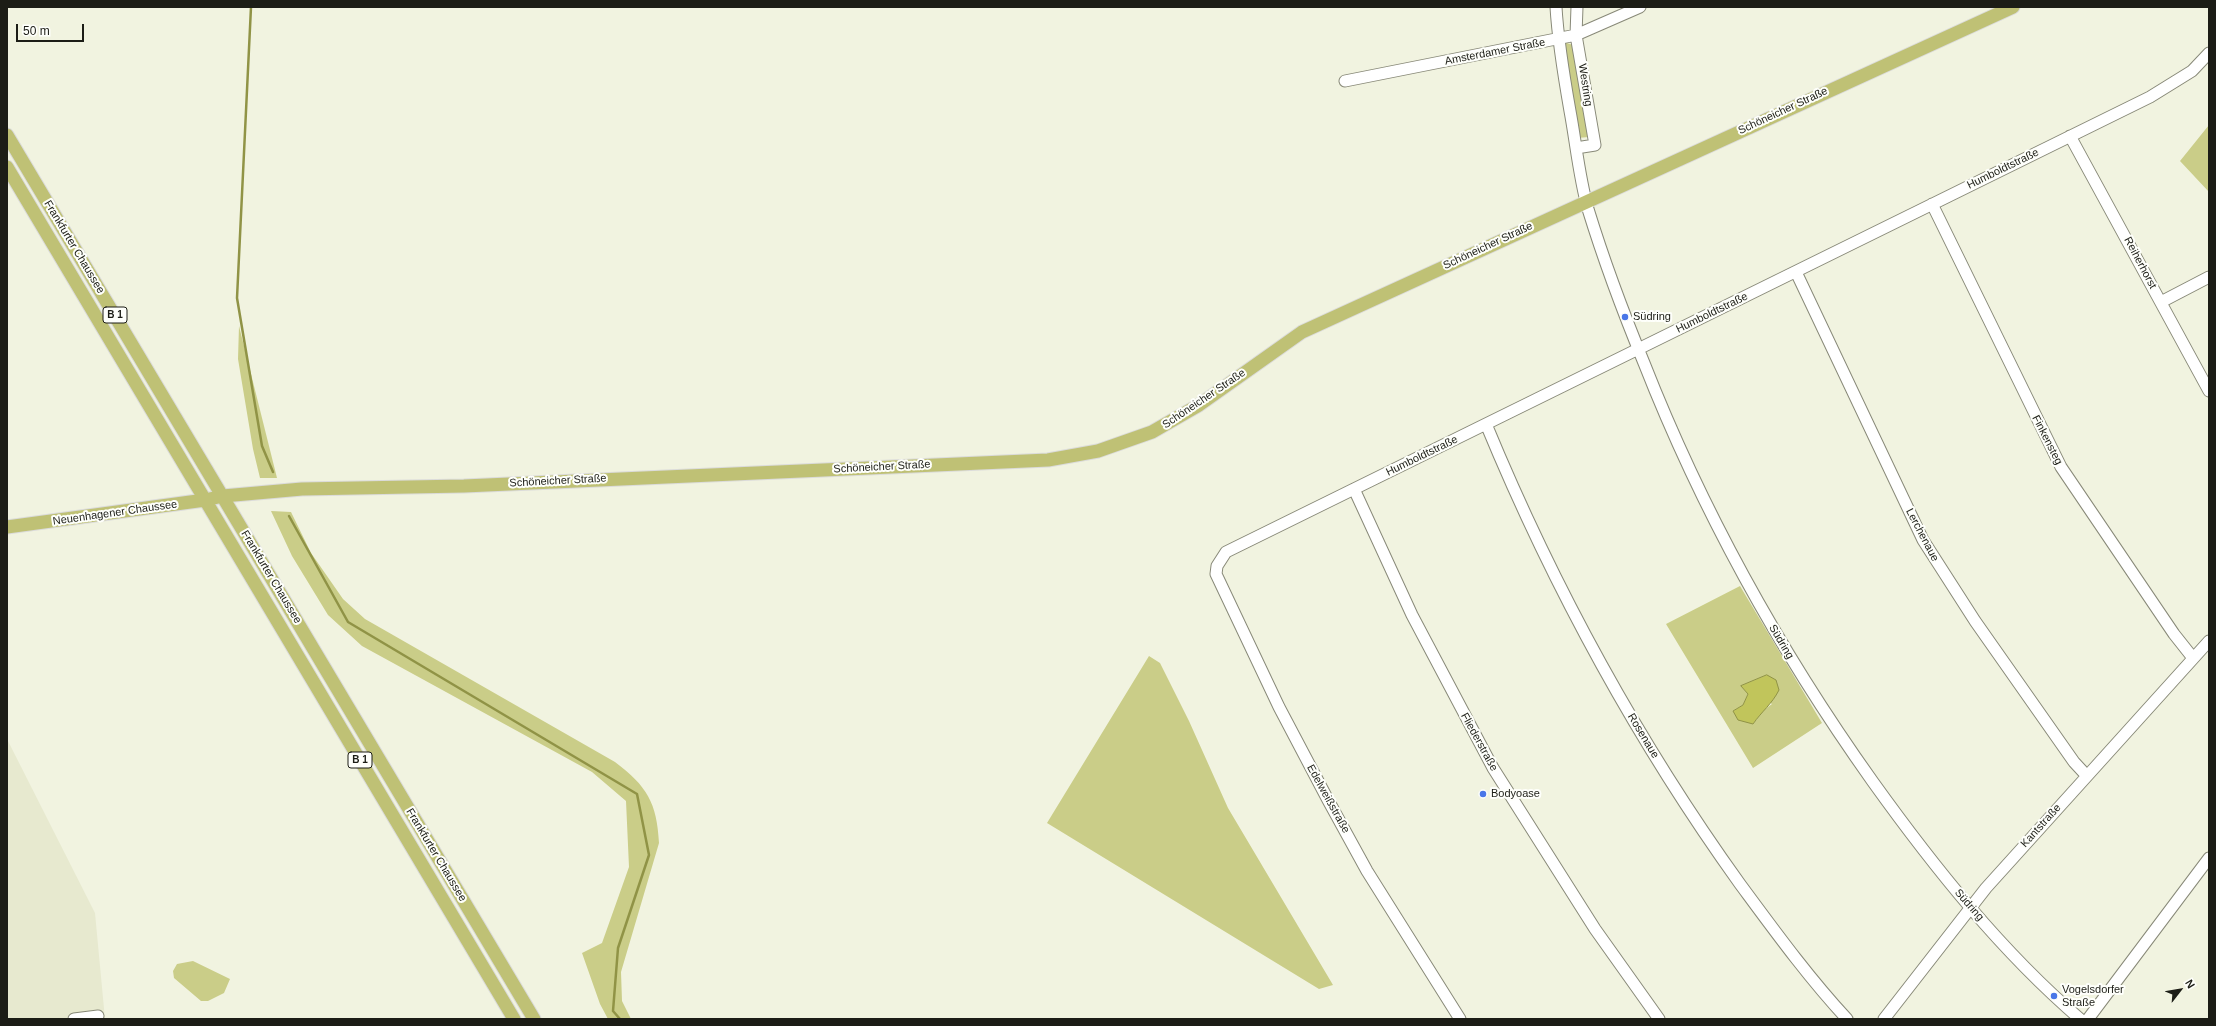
<!DOCTYPE html>
<html>
<head>
<meta charset="utf-8">
<style>
	body { margin:0 }
	#map { position:relative; width:2216px; height:1026px; overflow:hidden; background:#f1f3e0; font-family:Helvetica,sans-serif }
	canvas { display:block }
	.frame { position:absolute; inset:0; border:8px solid #1c1d16; pointer-events:none }
	.north { position:absolute; left:2160px; top:970px; width:40px; height:40px; -webkit-text-stroke:3px #fefffb; paint-order:stroke; rotate:59deg; font-size:11px; font-weight:700; line-height:16px; text-align:center; color:#1c1d16 }
	.north::after { content:''; display:block; margin:auto; width:14px; height:18px; background:#1c1d16; clip-path:polygon(50% 0,100% 100%,50% 72%,0 100%) }
	.scale { position:absolute; left:16px; top:24px; width:68px; height:18px; box-sizing:border-box; border:2px solid #1c1d16; border-top:0; padding-left:5px; font-size:12px; line-height:14px; white-space:nowrap; color:#1c1d16; -webkit-text-stroke:3px #fefffb; paint-order:stroke }
</style>
</head>
<body>
<div id="map">
<canvas width="2216" height="1026"></canvas>
<div class="frame"></div>
<div class="north">N</div>
<div class="scale">50 m</div>
</div>
<script>
const ctx = document.querySelector('canvas').getContext('2d');
ctx.lineJoin = 'round';
function fillPath(path, color) { ctx.fillStyle = color; ctx.fill(path, 'evenodd'); }
function trace(path, color, width, dash) { ctx.strokeStyle = color; ctx.lineWidth = width; ctx.lineCap = dash ? 'butt' : 'round'; ctx.setLineDash(dash || []); ctx.stroke(path); }
function drawText(font, color, halo, rows, align = 'center') {
  ctx.font = font + ' Helvetica,sans-serif'; ctx.lineWidth = 4; ctx.setLineDash([]); ctx.textBaseline = 'middle'; ctx.strokeStyle = halo; ctx.fillStyle = color; for (const [text, x, y, turn = 0] of rows) {
    ctx.save(); ctx.translate(x, y); ctx.rotate((+turn || 0) * Math.PI / 180); ctx.textAlign = isNaN(turn) ? turn : align; if (halo) ctx.strokeText(text, 0, 0); ctx.fillText(text, 0, 0); ctx.restore();
  }
}
fillPath(new Path2D(`
	M7 739 95 913 105 1019H7Z`), '#e7e9cf');
fillPath(new Path2D(`
	M1564 42 1573 45 1589 137 1577 138Z
	M2209 125V192L2180 161Z
	M239 326 277 478H260L253 449 238 359Z
	M271 511 291 512 311 553 343 599 365 619 615 762C647 786 657 803 659 843L621 972 622 1001 631 1019H608L600 1004 582 953 602 943 629 867 626 801 592 772 362 646 328 615 292 556Z
	M1740 586 1822 723 1753 768 1666 624ZM1742 686 1772 704 1762 711 1753 724 1733 711 1743 705 1748 694Z
	M1149 656 1160 663 1189 721 1228 808 1333 985 1319 989 1047 823Z
	M193 961 230 979 224 993 208 1001H201L174 978 173 971 177 964Z`), '#cacd88');
const water = new Path2D(`
	M1767 675 1776 680 1779 690C1772 704 1762 711 1753 724L1738 720 1733 711 1743 705 1748 694 1741 686Z`);
fillPath(water, '#c1c55b');
trace(water, '#909346', 1);
trace(new Path2D(`
	M251 7 237 298 262 446 273 472
	M289 516 348 622 637 794 649 855 618 948 613 1011 620 1019`), '#909346', 2.5);
const minor = new Path2D(`
	M1556 7C1558 42 1564 77 1570 111 1576 143 1579 177 1588 209 1604 261 1623 312 1644 363 1703 513 1779 650 1873 782 1934 867 2001 951 2080 1019
	M1345 81 1576 35 1640 7
	M2070 136 2209 391
	M1576 148 1595 145 1576 35 1577 7
	M1932 204 2061 467 2174 634 2193 658
	M1796 272 1923 540 1975 621 2074 762 2086 775
	M2161 302 2209 277
	M1486 424C1553 586 1638 742 1740 884 1774 930 1808 977 1847 1019
	M1354 489 1412 615 1493 768 1595 929 1659 1019
	M74 1019 98 1016
	M1460 1019 1367 871 1328 800 1279 707 1216 574 1217 566 1226 552 2150 97 2192 71 2209 53
	M1884 1019 1986 888 2209 641
	M2088 1019 2209 858`);
const major = new Path2D(`
	M7 135 534 1019
	M7 167 514 1019
	M7 527 205 500 223 496 302 489 464 486 1048 460 1098 451 1152 432 1199 405 1302 332 2013 7`);
trace(minor, '#888978', 13);
trace(major, '#dbdbda', 15);
trace(minor, '#fff', 11);
trace(major, '#bfc175', 13);
for (const [x, y, r, color] of [
	[1625,317,4,"#4976e8"],
	[1483,794,4,"#4976e8"],
	[2054,996,4,"#4976e8"]
]) { const dot = new Path2D(); dot.arc(x, y, r, 0, 2 * Math.PI); ctx.fillStyle = color; ctx.fill(dot); trace(dot, '#fefffb', 1.5); }
for (const [x, y, w] of [
	[115,315,24],
	[360,760,24]
]) { const box = new Path2D(); box.roundRect(x - w / 2, y - 8, w, 16, 3); ctx.fillStyle = '#fefffb'; ctx.fill(box); trace(box, '#1c1d16', 1); }
drawText('bold 10px', '#1c1d16', null, [
	["B 1",115,315],
	["B 1",360,760]
]);
drawText('11px', '#1c1d16', '#fefffb', [
	["Amsterdamer Straße",1495,52,-11],
	["Westring",1585,85,81],
	["Schöneicher Straße",1783,111,-25],
	["Humboldtstraße",2003,169,-26],
	["Schöneicher Straße",1488,246,-25],
	["Frankfurter Chaussee",74,247,59],
	["Reiherhorst",2140,263,62],
	["Humboldtstraße",1712,313,-26],
	["Schöneicher Straße",1204,399,-34],
	["Finkensteg",2047,440,63],
	["Humboldtstraße",1422,456,-26],
	["Schöneicher Straße",882,467,-3],
	["Schöneicher Straße",558,481,-3],
	["Neuenhagener Chaussee",115,513,-8],
	["Lerchenaue",1922,535,62],
	["Frankfurter Chaussee",271,577,59],
	["Südring",1781,642,59],
	["Rosenaue",1643,736,59],
	["Fliederstraße",1479,742,61],
	["Edelweißstraße",1328,799,61],
	["Kantstraße",2041,826,-48],
	["Frankfurter Chaussee",436,855,59],
	["Südring",1969,905,49]
]);
drawText('11px', '#1c1d16', '#fefffb', [
	["Südring",1633,317],
	["Bodyoase",1491,794],
	["Vogelsdorfer",2062,990],
	["Straße",2062,1003]
], 'left');
</script>
</body>
</html>
